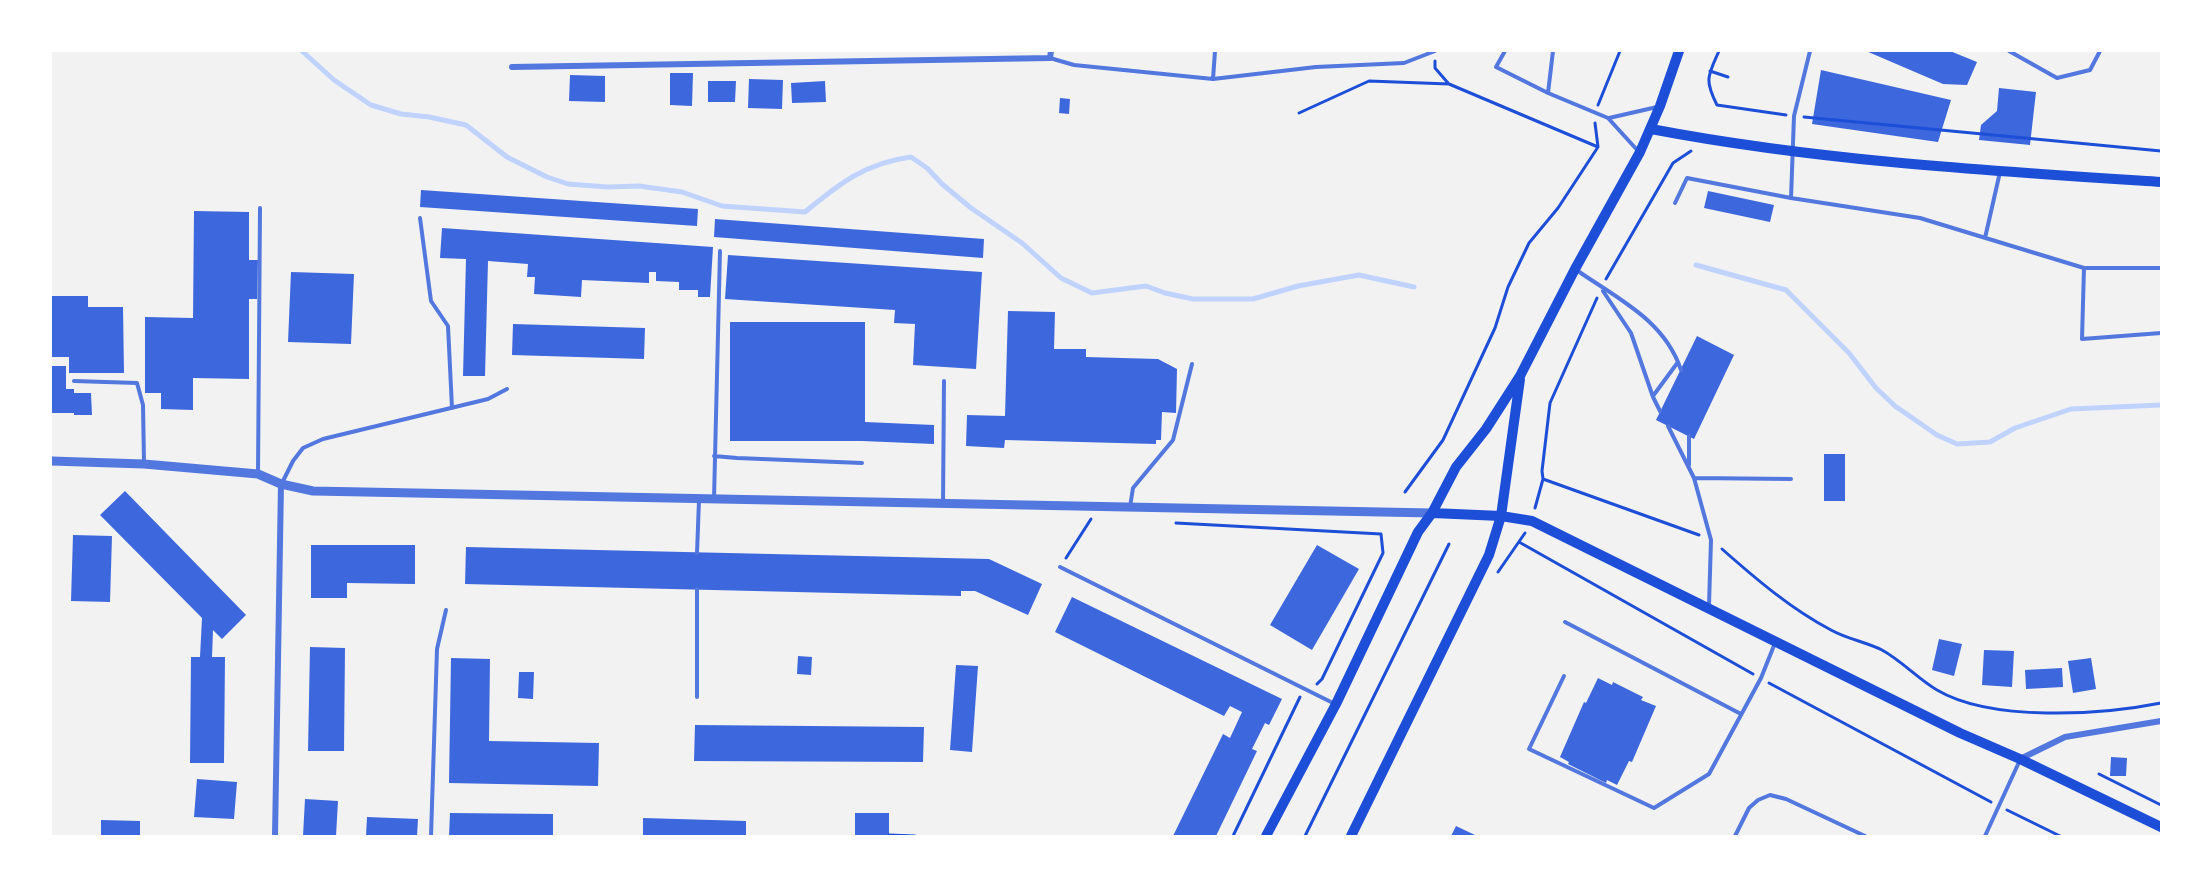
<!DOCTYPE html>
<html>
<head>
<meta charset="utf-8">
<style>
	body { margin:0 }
	#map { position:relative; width:2212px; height:887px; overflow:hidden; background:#f2f2f2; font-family:"Exo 2",sans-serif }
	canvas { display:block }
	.frame { position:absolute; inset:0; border:52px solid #fff; pointer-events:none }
</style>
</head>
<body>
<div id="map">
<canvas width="2212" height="887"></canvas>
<div class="frame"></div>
</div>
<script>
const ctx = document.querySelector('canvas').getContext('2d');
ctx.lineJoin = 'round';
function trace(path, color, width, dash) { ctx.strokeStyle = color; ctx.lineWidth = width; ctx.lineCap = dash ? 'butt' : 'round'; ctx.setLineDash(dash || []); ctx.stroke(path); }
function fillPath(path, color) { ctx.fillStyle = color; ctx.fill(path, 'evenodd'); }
trace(new Path2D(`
	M302 51 334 80 371 105 401 114 429 117 466 125 507 157 547 177 568 184 608 187 639 186 682 192 722 206 805 212C839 184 865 163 911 157L927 168 942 184 971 208 1022 243 1061 278 1092 293 1146 286 1165 293 1193 299H1253L1298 286 1359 275 1414 287
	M1696 265 1786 290 1849 353 1876 388 1895 406 1937 435 1957 444 1990 442 2015 428 2071 409 2161 405`), '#bfd3fe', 5);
fillPath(new Path2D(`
	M1866 51H1950L1977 62 1967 85 1943 84Z
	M1821 70 1951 100 1938 142 1812 124Z
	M670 73H693L692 106 670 105Z
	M570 75 605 76V102L569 101Z
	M749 79 783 80 782 109 748 108Z
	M708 81H736L735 102H708Z
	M825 81 826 102 792 103 791 83Z
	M1999 88 2036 92 2030 145 1979 140 1981 125 1997 111Z
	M1060 98 1070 99 1069 114 1059 113Z
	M421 190 698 209 697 226 420 207Z
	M1708 191 1774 205 1770 222 1704 208Z
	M194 211 249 212V260H258L257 299H249V379L193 378V410L161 409V393H145V317L193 318Z
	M715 219 984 239 983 258 714 237Z
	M442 228 713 247 710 297H698V290H679V282L656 281V272H649V283L582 280 581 297 534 294 535 277H527L528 264 488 261 485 376H463L466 259 440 258Z
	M728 255 982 272 976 369 913 365 915 324 894 323 895 310 725 299Z
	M291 272 354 274 351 344 288 342Z
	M51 296H88V307H123L124 373H69V357H51Z
	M1008 311 1055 312 1054 349H1086V357L1158 359 1177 369 1176 413 1162 412 1161 440H1156V444L1005 440 1004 448 966 446 967 415 1005 416Z
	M730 322H865V422L934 425V444L862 441H730Z
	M513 324 645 328 644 359 512 355Z
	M1697 336 1734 355 1694 439 1656 420Z
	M51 366H66V389H74V393H91L92 415H74V413H51Z
	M1824 454H1845V501H1824Z
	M125 491 246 615 222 639 213 630 212 657H225L224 763H190L191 657H200L202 618 100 515Z
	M73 535 112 536 110 602 71 601Z
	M311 545H415V584L347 583V598H311Z
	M1317 545 1359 569 1312 650 1270 625Z
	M466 547 989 559 1042 584 1028 615 975 591H961V596L465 584Z
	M1072 597 1282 699 1269 725 1265 723 1252 749 1257 751 1216 836H1173L1223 734 1230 738 1242 712 1230 706 1224 716 1055 632Z
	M1939 639 1962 644 1954 676 1932 670Z
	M310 647 345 648 344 751H308Z
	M1984 650 2014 651 2012 687 1982 685Z
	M798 656 812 657 811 675 797 674Z
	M451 658 490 659 489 741 599 743 598 786 449 783Z
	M2091 658 2096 689 2073 693 2068 661Z
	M956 665 978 666 972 752 950 750Z
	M2062 668 2063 687 2026 689 2025 670Z
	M519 672H534L533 699 518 698Z
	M1598 678 1612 685 1613 682 1643 697 1641 700 1656 706 1632 762 1629 761 1617 785 1607 780 1606 783 1568 764 1569 762 1560 757 1584 702 1586 703Z
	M695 725 924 727 923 762 694 761Z
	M2111 757 2127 758 2126 776H2110Z
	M197 779 237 782 234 819 194 817Z
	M305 799 338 801 336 836H303Z
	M450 813 553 814V836H449Z
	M855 813H889V836H855Z
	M367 817 418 819 417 836H366Z
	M643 818 746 821V836H643Z
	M101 820 140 821V836H101Z
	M1456 826 1477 836H1451Z`), '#3d67dc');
trace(new Path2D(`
	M1719 51C1708 76 1704 79 1717 105L1786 115
	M1435 61V68L1448 83
	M1710 71 1728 77
	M1598 105 1620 51
	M1299 113 1369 81 1449 84 1598 147 1558 208 1529 243 1508 287 1495 328 1443 440 1405 492
	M1804 117 2161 151
	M1595 123 1598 147
	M1606 279 1673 163 1691 151
	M1597 298 1550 403 1542 471 1543 479 1699 535
	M1535 508 1543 479
	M1176 523 1381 534 1383 553 1322 679 1317 684
	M1519 542 1753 674
	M1722 549C1756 579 1791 609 1831 630 1847 639 1866 642 1882 650 1902 661 1918 679 1937 690 1991 722 2101 715 2161 703
	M1066 558 1091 519
	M1498 572 1525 533
	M1769 683 1991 802
	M2099 774 2161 805
	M2007 810 2060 836
	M889 835 915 836
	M1233 836 1300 697
	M1305 836 1449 544`), '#1d4ed8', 3);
trace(new Path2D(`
	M1505 51 1496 67 1548 93 1608 118 1639 152
	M2009 51 2057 78 2090 70 2100 51
	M1050 58 1074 65 1213 79 1316 67 1404 63 1435 51
	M1213 79 1215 51
	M1548 93 1553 51
	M1609 118 1657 107
	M1791 198 1794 116 1810 51
	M1675 203 1687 178 1791 198 1920 218 2084 268H2161
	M420 218 431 301 448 326 452 408
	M1985 238 2000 172
	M2084 268 2082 339 2161 333
	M1575 269C1616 298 1664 319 1681 370
	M1603 291 1631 333 1653 397 1660 411
	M74 381 137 383 143 405 144 463
	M1653 396 1678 362
	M1668 426 1694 478 1711 540 1709 605
	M1689 436V465
	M714 456 737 458 862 463
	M258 473 260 208
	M1694 478 1791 479
	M282 483 293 461 303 448 323 439 488 399 507 389
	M714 499 720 251
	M943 504 944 381
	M1130 507 1133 488 1173 440 1192 364
	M697 553 699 500
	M1060 567 1335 704
	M697 589V697
	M1565 622 1741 714
	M1564 676 1529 749 1654 808 1709 774 1761 678 1775 643
	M431 836 437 649 446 610
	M1735 836 1749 808 1758 800 1770 795 1786 799 1865 836
	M1985 836 2020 760`), '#5277de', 4);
trace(new Path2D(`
	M512 67 1050 58 1051 51
	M2020 759 2065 737 2161 721
	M275 836 281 484`), '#5277de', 6);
trace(new Path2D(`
	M51 461 144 464 258 474 281 484 313 491 1432 513`), '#5277de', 9);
trace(new Path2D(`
	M1651 129C1819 161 1990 171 2161 182
	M1432 513 1501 516 1532 521 1960 733 2020 759 2161 827
	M1266 836 1336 704 1418 532 1432 513 1456 467 1486 429 1520 376 1575 269 1640 152 1660 106 1679 51
	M1351 836 1489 555 1501 516 1520 379`), '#1d4ed8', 10);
</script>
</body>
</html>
